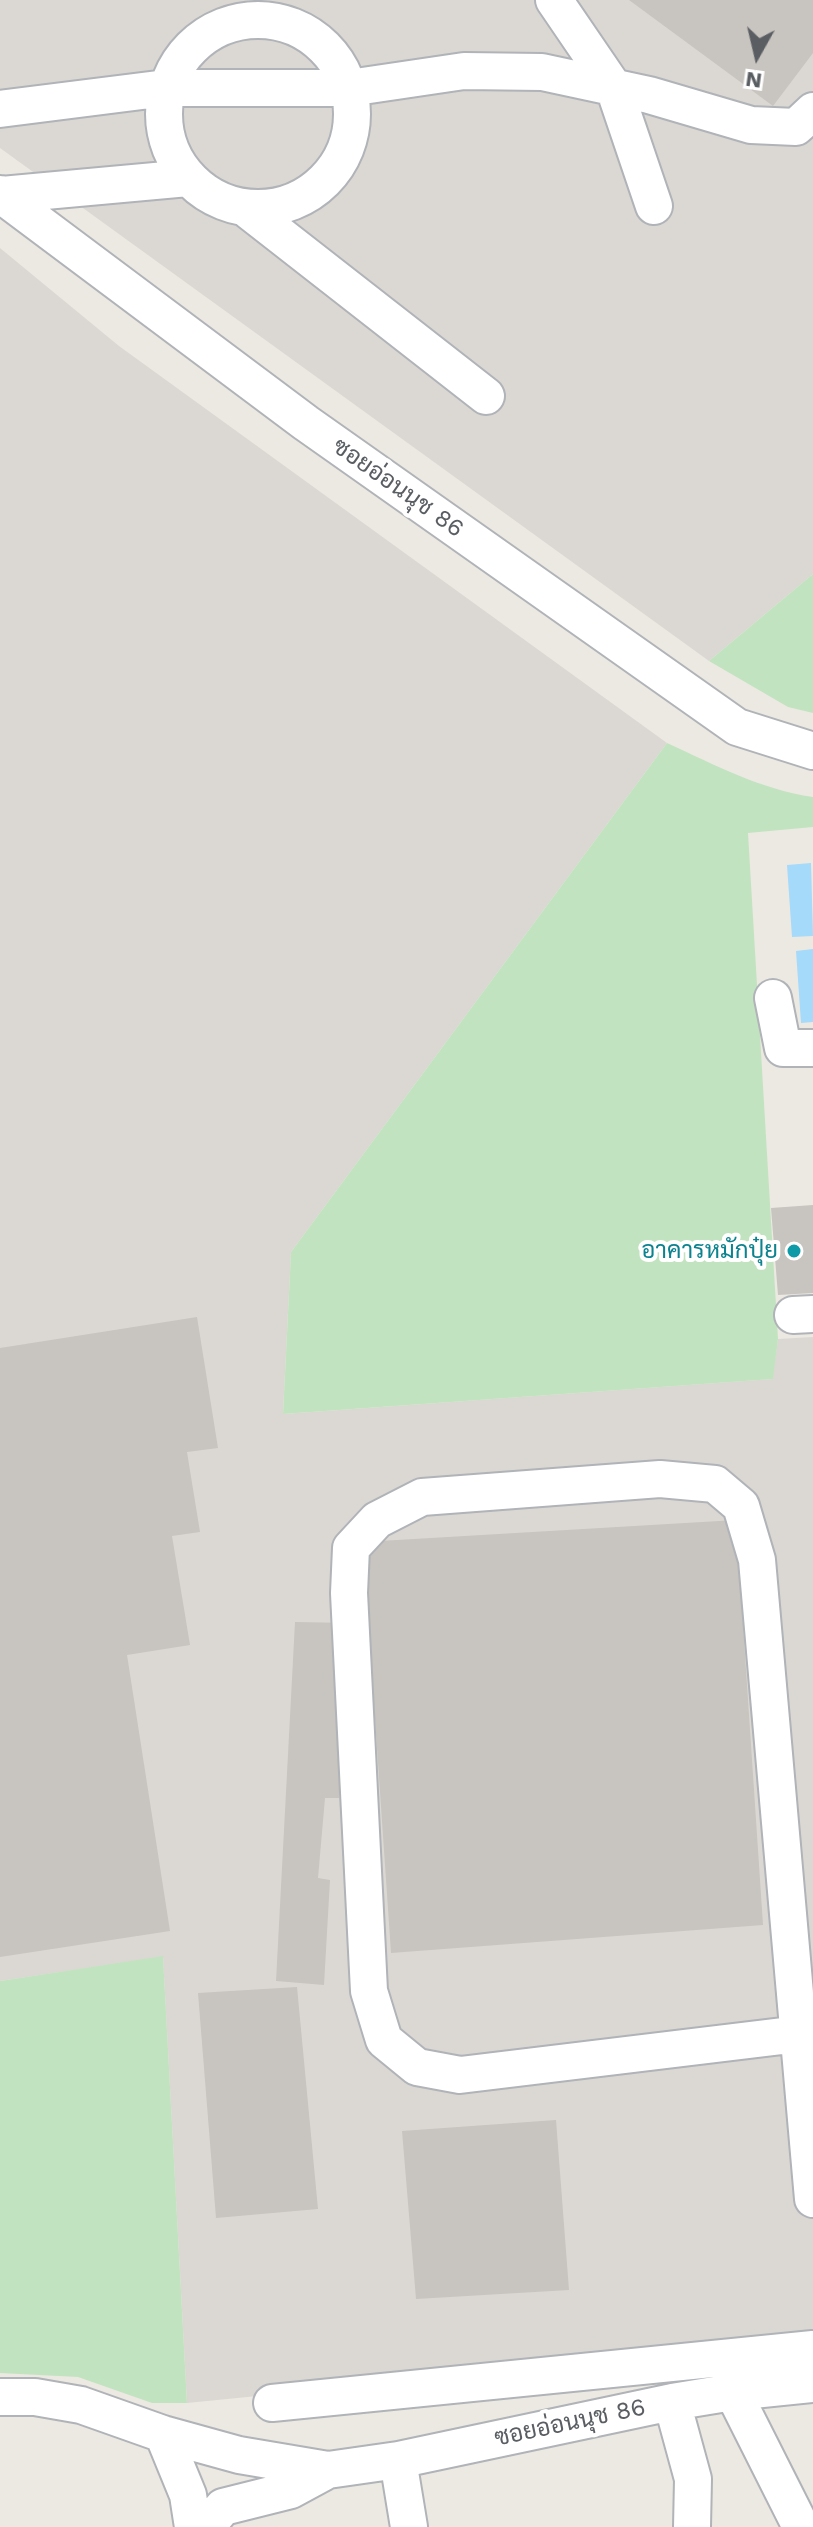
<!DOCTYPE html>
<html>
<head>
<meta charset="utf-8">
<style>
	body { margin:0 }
	#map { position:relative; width:813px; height:2527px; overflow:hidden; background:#ece9e2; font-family:"Work Sans",sans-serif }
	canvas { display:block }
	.north { position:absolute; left:717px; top:16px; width:80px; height:80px; -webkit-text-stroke:6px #fff; paint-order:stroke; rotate:188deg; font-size:22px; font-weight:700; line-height:32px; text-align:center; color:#5a5e62 }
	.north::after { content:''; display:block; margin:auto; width:28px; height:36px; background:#5a5e62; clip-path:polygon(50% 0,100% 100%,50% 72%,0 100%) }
</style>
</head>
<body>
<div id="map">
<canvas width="813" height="2527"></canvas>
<div class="north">N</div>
</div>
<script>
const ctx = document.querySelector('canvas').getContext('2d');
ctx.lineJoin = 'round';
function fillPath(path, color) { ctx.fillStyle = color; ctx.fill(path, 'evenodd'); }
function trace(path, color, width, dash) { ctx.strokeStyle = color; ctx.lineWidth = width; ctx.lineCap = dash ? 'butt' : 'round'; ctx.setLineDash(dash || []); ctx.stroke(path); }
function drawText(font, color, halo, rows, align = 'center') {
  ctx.font = font + ' "Work Sans",Sarabun,sans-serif'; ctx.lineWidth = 8; ctx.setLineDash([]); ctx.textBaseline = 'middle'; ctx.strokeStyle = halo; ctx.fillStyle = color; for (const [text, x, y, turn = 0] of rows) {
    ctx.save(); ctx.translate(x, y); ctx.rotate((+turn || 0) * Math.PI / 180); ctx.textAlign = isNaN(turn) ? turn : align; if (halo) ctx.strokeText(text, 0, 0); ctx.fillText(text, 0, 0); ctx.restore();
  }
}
fillPath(new Path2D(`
	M0 0H813V574L709 661 0 148Z
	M0 248 119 346 667 743 291 1252 283 1414 772 1379 778 1339 813 1337V2341L187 2403 163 1957 0 1981Z`), '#dbd8d4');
fillPath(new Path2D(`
	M813 574V713L788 707 709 661Z
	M667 743C713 764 762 790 813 797V827L748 833 778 1339 773 1379 283 1414 291 1252Z
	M163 1956 187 2403H152L78 2377 0 2373V1981Z`), '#c2e3c0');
fillPath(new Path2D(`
	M811 863 813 936 792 937 787 865Z
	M813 949V1022L801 1023 796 951Z`), '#a5dafa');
fillPath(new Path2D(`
	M629 0H813V53L773 106Z
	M813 1205V1293L778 1295 771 1208Z
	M197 1317 218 1448 187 1452 200 1532 172 1536 190 1645 127 1655 170 1931 0 1957V1348Z
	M736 1520 763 1925 391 1953 363 1542Z
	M295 1622 350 1623 339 1798H325L318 1878 330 1880 324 1985 276 1981Z
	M297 1987 318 2209 216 2218 198 1993Z
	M556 2120 569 2290 416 2299 402 2131Z`), '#c8c4bf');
const minor = new Path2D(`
	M554 0 614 88 654 206
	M164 114a94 94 0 1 1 188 0a94 94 0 1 1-188 0Z
	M0 109 166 88H349L464 71 542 72 649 95 751 125 796 127 813 111
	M0 194 306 423 737 727 813 751
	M1 195 188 178
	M244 207 486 396
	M773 998 783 1048H813
	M793 1315 813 1314
	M799 2034 460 2075 417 2067 384 2040 369 1991 349 1593 351 1548 377 1520 422 1497 660 1479 715 1484 741 1506 757 1560 813 2199
	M733 2392 801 2527
	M0 2397H35L81 2405 163 2434 239 2455 328 2470 398 2460 672 2402 733 2392 813 2384
	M672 2402 693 2479 692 2527
	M272 2403 813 2349
	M163 2434 188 2495 193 2527
	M398 2460 409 2527
	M206 2527 223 2507 291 2490 328 2470`);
trace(minor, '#b0b3b7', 40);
trace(minor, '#fff', 36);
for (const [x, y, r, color] of [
	[794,1251,8,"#0f9aa8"]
]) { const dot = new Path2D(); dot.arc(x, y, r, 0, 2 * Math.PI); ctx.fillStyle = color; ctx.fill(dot); trace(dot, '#fff', 3); }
drawText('24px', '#5a5e62', '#fff', [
	["ซอยอ่อนนุช 86",398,488,35],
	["ซอยอ่อนนุช 86",570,2423,-12]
]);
drawText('24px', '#0d838f', '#fff', [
	["อาคารหมักปุ๋ย",778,1251]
], 'right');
</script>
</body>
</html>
